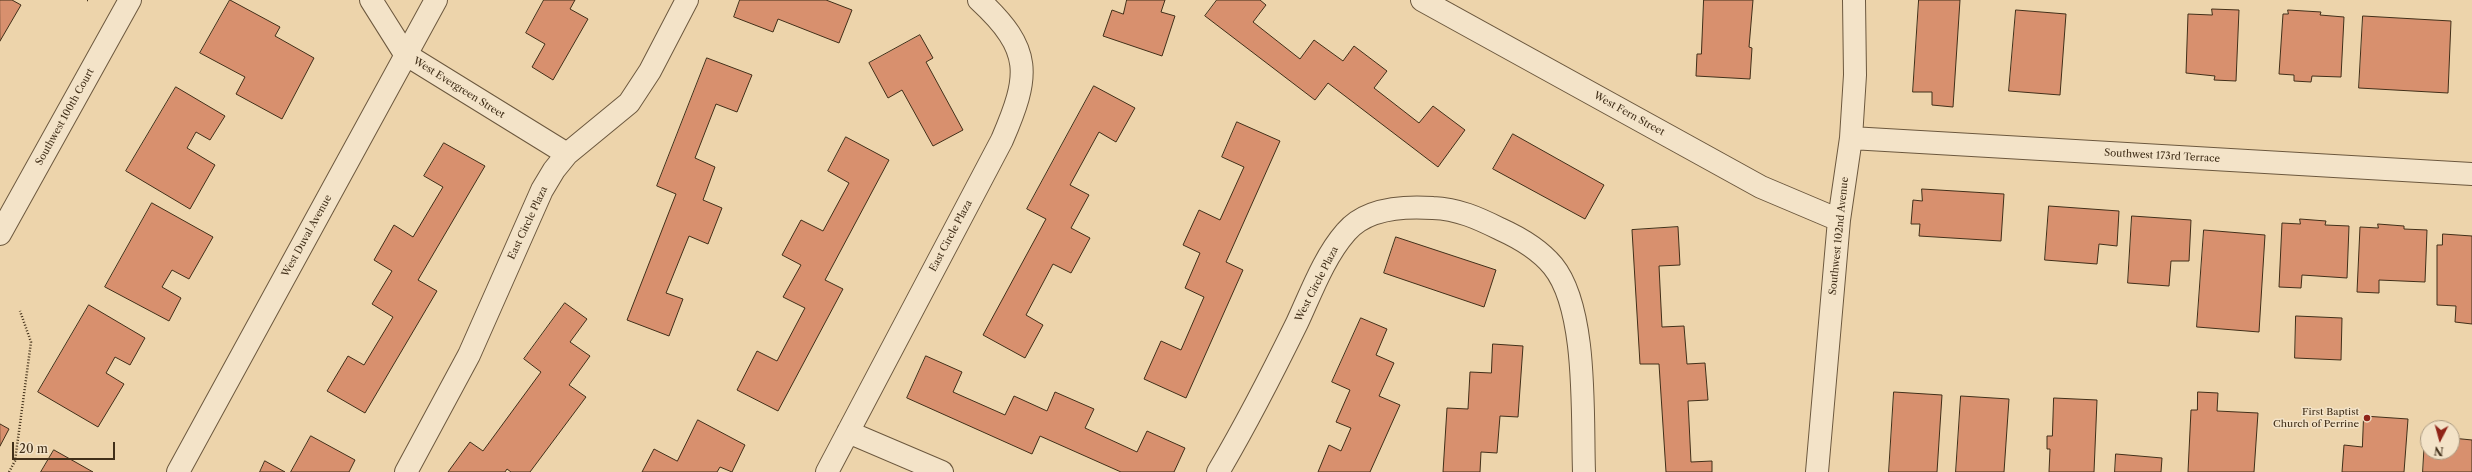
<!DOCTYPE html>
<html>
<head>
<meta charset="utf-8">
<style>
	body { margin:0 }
	#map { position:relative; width:2472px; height:472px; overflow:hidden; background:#edd4ab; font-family:"Libre Caslon Text",serif }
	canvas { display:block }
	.north { position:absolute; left:2420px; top:420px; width:40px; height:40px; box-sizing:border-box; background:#f3e3c8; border:1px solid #ac9b82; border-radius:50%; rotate:186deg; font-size:11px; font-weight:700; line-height:16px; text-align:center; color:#412f19 }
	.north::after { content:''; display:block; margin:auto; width:14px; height:18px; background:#8f2418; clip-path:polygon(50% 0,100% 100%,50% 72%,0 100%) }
	.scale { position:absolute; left:12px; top:442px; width:103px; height:18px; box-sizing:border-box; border:2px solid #412f19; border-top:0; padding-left:5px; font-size:12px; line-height:14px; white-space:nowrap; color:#412f19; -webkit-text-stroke:3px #f3e3c8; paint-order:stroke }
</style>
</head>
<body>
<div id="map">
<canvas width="2472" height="472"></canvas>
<div class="north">N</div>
<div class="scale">20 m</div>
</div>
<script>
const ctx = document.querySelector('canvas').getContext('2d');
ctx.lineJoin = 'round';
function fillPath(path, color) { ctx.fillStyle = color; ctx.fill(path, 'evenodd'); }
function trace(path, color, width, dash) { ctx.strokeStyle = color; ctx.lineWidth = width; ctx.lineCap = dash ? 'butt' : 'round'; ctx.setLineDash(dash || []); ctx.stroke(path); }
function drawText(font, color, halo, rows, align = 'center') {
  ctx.font = font + ' "Libre Caslon Text",serif'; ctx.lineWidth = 3; ctx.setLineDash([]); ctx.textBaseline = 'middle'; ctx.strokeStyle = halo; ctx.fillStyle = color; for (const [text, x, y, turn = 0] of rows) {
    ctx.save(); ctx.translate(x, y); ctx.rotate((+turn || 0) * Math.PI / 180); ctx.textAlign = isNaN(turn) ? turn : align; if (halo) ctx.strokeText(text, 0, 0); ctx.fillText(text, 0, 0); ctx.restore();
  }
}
const building = new Path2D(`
	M0 0H12L21 5 0 41Z
	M230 0 280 27 275 36 314 58 282 119 236 94 245 77 200 53Z
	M544 0H575L570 9 588 19 553 80 532 67 545 44 526 33Z
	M740 0H826L852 10 839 43 778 19 773 32 734 17Z
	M1127 0H1165L1161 12 1175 16 1162 56 1103 36 1112 10 1123 14Z
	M1217 0H1260L1266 5 1253 22 1300 59 1314 40 1343 61 1354 46 1387 71 1374 88 1419 123 1433 106 1465 130 1438 167 1328 83 1315 100 1205 16Z
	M1704 0H1753L1749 47 1752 48 1750 79 1696 76 1697 54H1701Z
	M1919 0H1960L1953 107 1932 105V92H1913Z
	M2212 9 2239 10 2236 81 2214 80 2215 76 2186 73 2188 14 2212 15Z
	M2016 10 2066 14 2060 95 2009 91Z
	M2288 10 2321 12 2320 15 2344 17 2341 77 2312 76 2311 82 2294 81V75L2279 74 2283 14H2288Z
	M2363 16 2451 21 2448 93 2359 88Z
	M920 35 933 58 926 62 963 130 933 146 902 90 888 98 869 63Z
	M707 58 752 75 737 112 716 104 695 158 715 167 703 200 722 208 708 244 689 236 666 293 683 299 669 336 627 320 676 194 657 186Z
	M1094 86 1135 108 1116 142 1099 132 1070 185 1089 195 1071 228 1090 238 1071 273 1053 264 1026 315 1043 325 1025 358 983 335 1046 219 1027 209Z
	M176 87 225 116 210 140 196 132 187 148 215 165 190 209 126 171Z
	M1237 122 1280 141 1226 262 1243 270 1186 398 1144 379 1161 341 1181 350 1204 297 1185 288 1200 253 1183 245 1199 210 1220 220 1244 167 1222 157Z
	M1513 134 1604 185 1585 219 1493 169Z
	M846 137 889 160 825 280 843 289 778 411 737 390 757 351 777 361 805 308 783 297 801 265 782 255 801 220 823 231 849 183 828 171Z
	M444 143 485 166 418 280 437 291 365 413 327 391 348 356 364 365 393 317 372 304 392 271 374 260 394 225 413 237 443 187 424 176Z
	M1922 189 2004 194 2001 241 1919 236 1920 224H1911L1913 200 1922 201Z
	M152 203 213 237 189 279 172 270 162 287 181 298 169 321 105 287Z
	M2049 206 2119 211 2117 246 2099 244 2097 264 2045 260Z
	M2132 216 2191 220 2189 261H2171L2169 286 2128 283Z
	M2300 219 2326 221 2325 225 2349 226 2347 278 2302 275 2301 288 2279 287 2282 223 2300 224Z
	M2378 224 2404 226V229L2427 230 2425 282 2379 280V293L2357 292 2360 227 2378 228Z
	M1678 227 1680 265 1659 266 1662 327 1684 326 1687 364 1705 363 1708 400 1688 401 1691 462 1712 461V472H1666L1659 364H1640L1632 230Z
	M2204 230 2265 235 2259 332 2197 327Z
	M2443 234 2472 236V324L2455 322 2456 306 2437 305V245H2442Z
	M1396 237 1496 270 1484 307 1384 273Z
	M565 303 587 319 570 342 590 356 569 385 586 397 530 472H511L507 469 505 472H448L470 442 483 451 541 372 524 359Z
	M89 305 145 338 130 365 115 357 106 373 124 384 98 427 38 392Z
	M2296 316 2342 318 2341 360 2295 358Z
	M1361 318 1387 329 1376 355 1394 363 1379 396 1400 405 1370 472H1318L1329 445 1341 451 1351 428 1336 422 1350 390 1332 382Z
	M1493 344 1523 346 1518 417 1500 416 1497 453 1481 452 1480 472H1443L1447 408 1468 409 1470 372 1491 373Z
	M926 356 962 372 953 392 1005 415 1014 396 1047 411 1055 392 1094 409 1085 428 1137 452 1147 431 1185 448 1174 472H1121L1040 436 1032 454 907 398Z
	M1894 392 1942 395 1937 472H1889Z
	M2198 392 2218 393 2217 411 2258 413 2254 472H2188L2191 410H2197Z
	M1961 396 2009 399 2004 472H1956Z
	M2054 398 2097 400 2094 472H2049L2050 449H2047V436H2052Z
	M2364 416 2408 419 2404 472H2342L2344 445 2362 447Z
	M698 420 745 445 732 472 720 467 717 472H642L654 449 677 461Z
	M0 424 9 429 0 446Z
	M311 436 355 460 349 472H291Z
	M2425 437H2428V452H2452V438L2472 440V472H2423Z
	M54 450 93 472H41Z
	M2116 454 2162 458 2161 472H2115Z
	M265 461 285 472H260Z`);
fillPath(building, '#d8906e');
trace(building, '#412f19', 1);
const minor = new Path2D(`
	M371 0 405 54 567 154
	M1422 0 1761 187 1839 220
	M1851 138 2472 174
	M0 234 130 0
	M848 432 942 472
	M178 472 436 0
	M406 472 469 355 542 190 554 170 567 154 629 103 650 71 687 0
	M827 472 1002 140C1030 75 1033 50 979 0
	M1218 472C1247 423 1272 374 1297 323 1311 293 1324 257 1346 232 1366 208 1404 206 1433 208 1458 209 1478 218 1500 229 1520 238 1539 249 1553 266 1588 309 1582 417 1584 472
	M1817 472 1839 220 1851 138 1855 75 1854 0`);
trace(minor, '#6c583e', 24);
trace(new Path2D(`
	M87 0H88
	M9 472 15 461 31 342 20 311`), '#412f19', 2.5, [1, 2]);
trace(minor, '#f3e3c8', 22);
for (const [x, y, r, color] of [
	[2367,418,4,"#8f2418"]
]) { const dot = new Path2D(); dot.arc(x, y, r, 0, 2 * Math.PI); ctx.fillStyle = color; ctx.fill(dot); trace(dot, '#f3e3c8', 1.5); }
drawText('10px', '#412f19', '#f3e3c8', [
	["West Evergreen Street",459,88,32],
	["West Fern Street",1629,114,29],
	["Southwest 100th Court",65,117,-61],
	["Southwest 173rd Terrace",2162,156,3],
	["East Circle Plaza",528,223,-65],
	["West Duval Avenue",307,236,-61],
	["East Circle Plaza",951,236,-62],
	["Southwest 102nd Avenue",1839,236,-84],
	["West Circle Plaza",1317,284,-63]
]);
drawText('10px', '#412f19', '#f3e3c8', [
	["First Baptist",2359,412],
	["Church of Perrine",2359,424]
], 'right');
</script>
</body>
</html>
